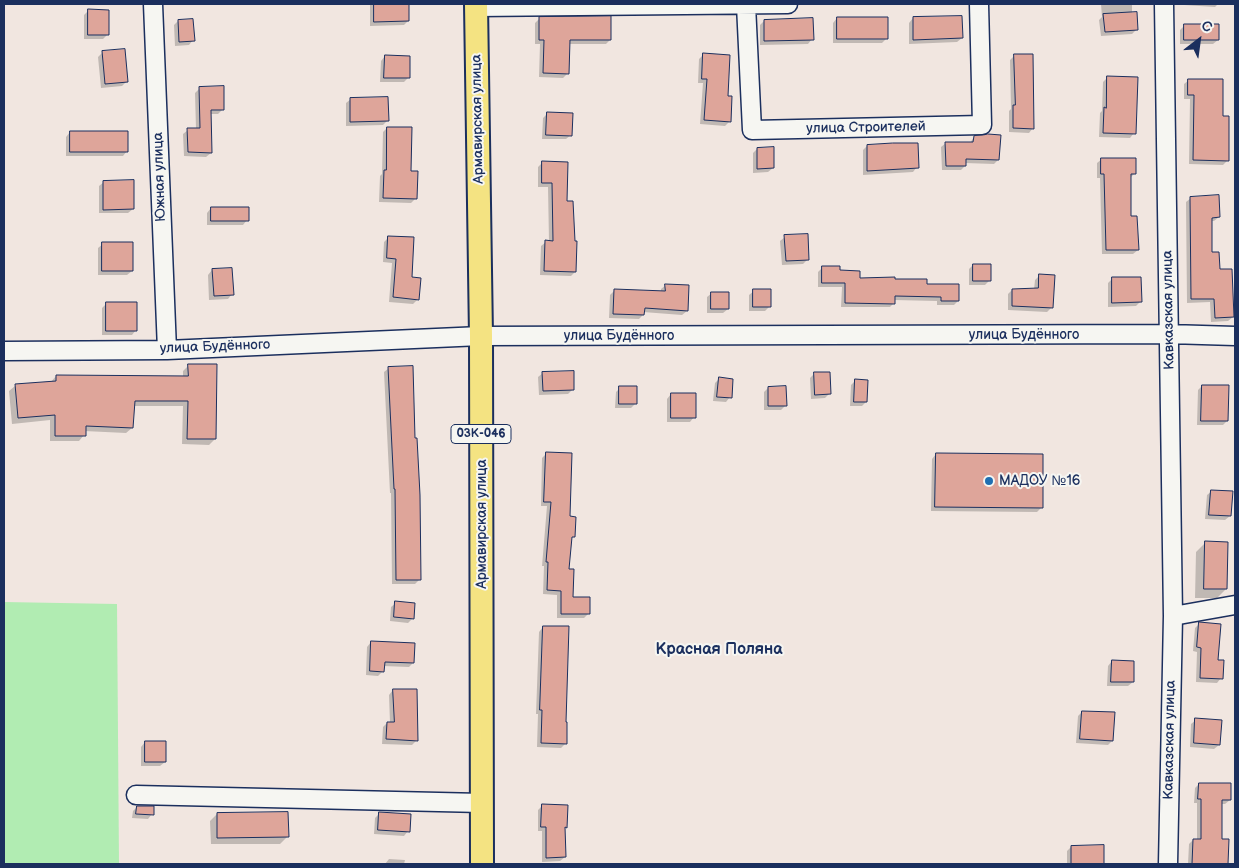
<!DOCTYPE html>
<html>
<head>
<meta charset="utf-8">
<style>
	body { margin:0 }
	#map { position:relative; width:1239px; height:868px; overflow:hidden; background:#f1e6e0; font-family:"Balsamiq Sans",sans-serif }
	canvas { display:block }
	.frame { position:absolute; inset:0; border:5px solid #1b2f5e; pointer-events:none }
	.north { position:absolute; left:1174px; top:15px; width:50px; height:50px; -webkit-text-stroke:4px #f6f6f2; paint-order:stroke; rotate:30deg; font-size:14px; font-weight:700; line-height:20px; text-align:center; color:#1b2f5e }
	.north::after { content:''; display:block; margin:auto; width:18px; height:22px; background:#1b2f5e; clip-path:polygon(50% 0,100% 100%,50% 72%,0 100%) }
</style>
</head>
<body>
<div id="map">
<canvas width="1239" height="868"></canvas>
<div class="frame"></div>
<div class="north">С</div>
</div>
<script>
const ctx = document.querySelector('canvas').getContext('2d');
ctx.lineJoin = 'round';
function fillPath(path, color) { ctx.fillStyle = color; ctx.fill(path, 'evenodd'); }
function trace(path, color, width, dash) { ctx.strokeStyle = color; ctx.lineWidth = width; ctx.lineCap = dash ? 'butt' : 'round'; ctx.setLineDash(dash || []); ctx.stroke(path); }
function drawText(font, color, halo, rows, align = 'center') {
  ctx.font = font + ' "Balsamiq Sans",sans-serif'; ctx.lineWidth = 4; ctx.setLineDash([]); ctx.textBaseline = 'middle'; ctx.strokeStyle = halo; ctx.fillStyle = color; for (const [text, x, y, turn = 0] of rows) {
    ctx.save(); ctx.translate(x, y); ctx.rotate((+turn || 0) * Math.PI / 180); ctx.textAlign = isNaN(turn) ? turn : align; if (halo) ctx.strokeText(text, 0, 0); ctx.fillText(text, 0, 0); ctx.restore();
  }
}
fillPath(new Path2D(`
	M4 602 117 604 119 864H4Z`), '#b1ecb2');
fillPath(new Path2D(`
	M370 4H408V21L404 25 370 26Z
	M1101 4H1132V13L1137 29 1132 34 1101 36 1099 20 1102 17Z
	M1184 4H1218L1215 7 1184 5Z
	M88 11 108 34 103 39H84V15Z
	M540 18 610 40 606 44H568V73L563 78 539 77 540 44H535V23Z
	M837 18 886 39 882 43H833V23Z
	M913 18 962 38 957 42 909 44V23Z
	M178 21 193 40 189 45 175 46 174 25Z
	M764 21 812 39 808 44 760 45V25Z
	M1185 25 1218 40 1213 44H1180V30Z
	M103 52 127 81 122 86 101 88 98 57Z
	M704 54 726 97 730 121 725 126 700 124 703 83H698L699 59Z
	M1015 55 1033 128 1029 133 1009 132V111L1011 109 1010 60Z
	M385 56 408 78 404 82H380L381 61Z
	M1107 78 1134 133 1130 138 1099 137 1100 113 1102 111 1103 82Z
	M1189 80 1222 117 1227 161 1223 165 1189 164 1190 99H1184V84Z
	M200 88 223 109 218 114H210L211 153 206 157 184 156 183 134 188 130 196 129 195 93Z
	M351 99 387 121 383 125 346 126V103Z
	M548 113 571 135 566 139H542L543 118Z
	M387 128 410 172 416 198 411 203 379 202 380 176 382 174 383 132Z
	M70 132 127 151 123 156H66V137Z
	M974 137 998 160 994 164 965 163V166L961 170H942L941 147 946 143H970Z
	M867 146 917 167 913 172 863 175V150Z
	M757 149 773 168 768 172 753 173V153Z
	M1102 159 1135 173 1130 178V218L1138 250 1133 254H1102L1100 178H1097V163Z
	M543 162 566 203 575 272 571 276 540 275 541 246 546 242H549L548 187H538V167Z
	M104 182 133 209 128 213H99V186Z
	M1191 198 1219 217 1214 221H1210V253L1219 271 1233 317 1228 321 1211 322 1210 302 1187 303 1186 202Z
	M211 208 247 220 243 225H207V213Z
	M389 237 411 278 418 299 413 304 389 302 392 263 383 262 384 242Z
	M785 237 808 259 803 264 782 265 780 241Z
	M103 244 132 271 127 275H98V248Z
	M973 265 989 281 985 285H969V269Z
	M823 267 858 279 893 280 926 285 958 301 954 305H937V301L894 300V303L890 307H841L842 287H818V272Z
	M212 270 232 294 228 299 209 300 208 275Z
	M1040 275 1052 307 1047 312 1008 310V294L1012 290H1034L1035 280Z
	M1113 278 1140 302 1136 306 1108 307V283Z
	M666 285 687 311 682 315 643 312V315L639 319 609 318 610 295 614 291 661 292V289Z
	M754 291 770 306 765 311H749V295Z
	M712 293 728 309 723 313H707V297Z
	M107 303 136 330 132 335H102V308Z
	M189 365 215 439 209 445 182 444 183 406H133L132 428 126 433 84 431V435L79 441H50V420L12 424 9 391 15 386 50 383 56 376 183 377V371Z
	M389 368 420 579 415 584H392L391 493H390L384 372Z
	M543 373 573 389 568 394 539 395 538 377Z
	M814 374 829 394 825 398 811 399 810 378Z
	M719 379 730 397 726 402 713 401 715 383Z
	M855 381 866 402 862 406H850L851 385Z
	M1202 386 1227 421 1223 425H1197L1198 390Z
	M620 388 636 403 631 408H615L616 392Z
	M768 388 786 405 781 410H764V392Z
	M671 394 694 417 690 422H667V399Z
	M546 454 573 536 570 540 568 570 572 598 589 613 584 618H557V595L543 594 544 566H542L547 506H541L542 458Z
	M936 454 1041 508 1037 512 931 511 932 459Z
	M1212 491 1230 516 1225 520 1205 519 1207 495Z
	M1205 543 1226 589 1217 598H1195L1196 552Z
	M396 603 413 618 408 623 390 621 391 607Z
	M1200 623 1217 661 1221 678 1217 683 1196 682 1197 652 1193 651 1195 628Z
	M543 627 564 723 566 743 561 748 537 747 538 714H536L539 632Z
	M371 642 413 663 409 667 383 666V671L378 676 366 675 367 647Z
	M1112 661 1133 682 1128 686H1107L1108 666Z
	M393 690 416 741 412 745 382 744 383 727 387 723H390L389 695Z
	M1082 712 1112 741 1108 745 1076 743 1078 716Z
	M1196 720 1219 745 1214 749 1190 747 1191 724Z
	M145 742 165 762 160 766H141V747Z
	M1199 784 1230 800 1225 804H1221L1220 841H1228L1227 864H1188L1189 844 1193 840H1197V803H1194L1195 788Z
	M543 805 566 827 564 829 565 857 560 861 542 862V831H538V810Z
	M137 807 152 814 148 819 132 818 133 811Z
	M217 814 287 837 280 844H211L210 821Z
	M379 814 408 831 404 836 374 834 375 818Z
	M1071 847H1103V864H1067V851Z
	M389 859 405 860 404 864H385Z`), '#0003');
const building = new Path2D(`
	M374 4H409V21L374 22Z
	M88 9 109 10V35H88Z
	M1137 12 1138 30 1105 32 1103 14Z
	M611 16V40H570L569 74 543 73 544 40H539V17Z
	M962 16 963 38 913 40V17Z
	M837 17H888V39H837Z
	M813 18 814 40 764 41V20Z
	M193 19 195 41 179 42 178 20Z
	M1184 24H1219V40H1184Z
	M125 49 128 82 105 84 102 51Z
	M703 53 730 55 728 96H732L731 122 704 120 707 79H702Z
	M1014 54H1033L1034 129 1013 128V105H1015Z
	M385 55 410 56V78H384Z
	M1107 76 1138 77 1136 134 1103 133 1104 107 1106 108Z
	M1188 79H1223V116H1229V161L1193 160 1194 95H1188Z
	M224 86V110H211L212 153 188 152 187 128H200L199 87Z
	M388 97 389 121 350 122V98Z
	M547 112 573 113 572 136 546 135Z
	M387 127H412L411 171H418L417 199 383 198 384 170H386Z
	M70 131H128V152H70Z
	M988 134 1001 135 999 160 966 159V166H946L945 142H973L974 136Z
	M893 143H918L919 168 867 171V145Z
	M774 147V168L757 169V148Z
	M1101 158H1136V174H1131V216H1137L1139 250H1106L1104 174H1101Z
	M542 161 568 162 567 201H573L575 241H577L576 272 544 271 545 240 553 241 552 183H542Z
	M134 180V209L103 210V181Z
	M1219 195 1220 217 1212 218V252H1219L1220 269H1232L1234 317 1215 318 1214 299H1191L1190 197Z
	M211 207H249V221H211Z
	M808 234 809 260 786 261 784 235Z
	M388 236 414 237 412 277 421 278 419 300 393 297 396 259 387 258Z
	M102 242H133V271H102Z
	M973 264H991V281H973Z
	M822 266H840V270L860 271V278L895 277V279H927V284H959V301H941V297L895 296V304L845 303V283H822Z
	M232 268 234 295 214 296 212 269Z
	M1039 274 1055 275 1053 308 1012 306V289L1038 288Z
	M1112 277H1141L1142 302 1112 303Z
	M665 284 689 285 688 311 645 308 644 315 613 314 614 289 665 291Z
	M753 289H771V307H753Z
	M711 292H729V309H711Z
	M106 302H137V331H106Z
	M188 364H217L216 439H187L188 401H135L133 428 86 426V436H55V415L18 418 15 384 56 381V375L188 376Z
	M413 366 415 438H417L420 495 421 580H396L395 489H394L388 367Z
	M574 371V390L543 391 542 372Z
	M814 372H830L831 394 815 395Z
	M719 377 733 379 732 398 717 397Z
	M855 379 868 380 867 402H854Z
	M1202 385H1229L1228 421H1201Z
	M619 386H637V404H619Z
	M786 386 787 406H768V387Z
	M671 393H696V418H671Z
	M546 452 572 453 570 516 576 517 575 537H572L569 569H574L573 597H590V614H561V591L547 590 548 562H546L551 502H544Z
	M936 453 1043 454V508L935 507Z
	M1211 490 1233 491 1231 516 1209 515Z
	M1205 541 1228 542 1227 589H1204Z
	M395 601 415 603 414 619 394 617Z
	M1199 622 1221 624 1218 660H1224L1223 679 1200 678 1201 648 1197 647Z
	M543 626H569L566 722H567V744L541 743 542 710H540Z
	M371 641 415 643 414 663 385 662 384 672 370 671Z
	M1112 660 1134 661V682H1111Z
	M393 689H417L418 741 386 739 387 722H394Z
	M1082 711 1115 712 1113 741 1080 739Z
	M1195 718 1222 720 1220 745 1194 743Z
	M145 741H166V762H145Z
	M1199 783H1231V800H1222V839H1229L1228 864H1192L1193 839H1201V799H1198Z
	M542 804 568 805 567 828 565 827 566 857 546 858V827H541Z
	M137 806H154V815L136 814Z
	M288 812 289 837 217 838V813Z
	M379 812 411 814 410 832 378 830Z
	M1104 845V864H1071V846Z`);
fillPath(building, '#dea59a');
trace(building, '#1b2f5e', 1);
const minor = new Path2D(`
	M153 4 167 350
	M1164 4 1173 616 1168 864
	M746 5 752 130 982 125 979 4
	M476 7 788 4
	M4 351 167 350 481 336 1169 334 1235 336
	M1173 616 1235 605
	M136 795 482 803`);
const major = new Path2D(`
	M476 4 481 336 482 864`);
trace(minor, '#1b2f5e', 21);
trace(major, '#1b2f5e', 26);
trace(minor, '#f6f6f2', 18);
trace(major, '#f4e382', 22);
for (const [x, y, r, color] of [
	[989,481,5,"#1f6fb2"]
]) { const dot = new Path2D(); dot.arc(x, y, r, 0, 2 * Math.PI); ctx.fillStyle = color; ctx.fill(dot); trace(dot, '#f6f6f2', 2); }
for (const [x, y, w] of [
	[481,434,60]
]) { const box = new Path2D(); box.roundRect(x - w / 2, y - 9.5, w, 19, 4); ctx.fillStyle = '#f6f6f2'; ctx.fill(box); trace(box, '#1b2f5e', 1); }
drawText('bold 12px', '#1b2f5e', null, [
	["03К-046",481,434]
]);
drawText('14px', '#1b2f5e', '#f6f6f2', [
	["Армавирская улица",478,119,-91],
	["улица Строителей",866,128,-1],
	["Южная улица",160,177,-92],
	["Кавказская улица",1169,310,-91],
	["улица Будённого",1024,335],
	["улица Будённого",619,336],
	["улица Будённого",215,347,-2],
	["Армавирская улица",482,524,-90],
	["Кавказская улица",1170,740,-89]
]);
drawText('14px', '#1b2f5e', '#f6f6f2', [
	["МАДОУ №16",999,481]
], 'left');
drawText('bold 16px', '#1b2f5e', '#f6f6f2', [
	["Красная Поляна",719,650]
]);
</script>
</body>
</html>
